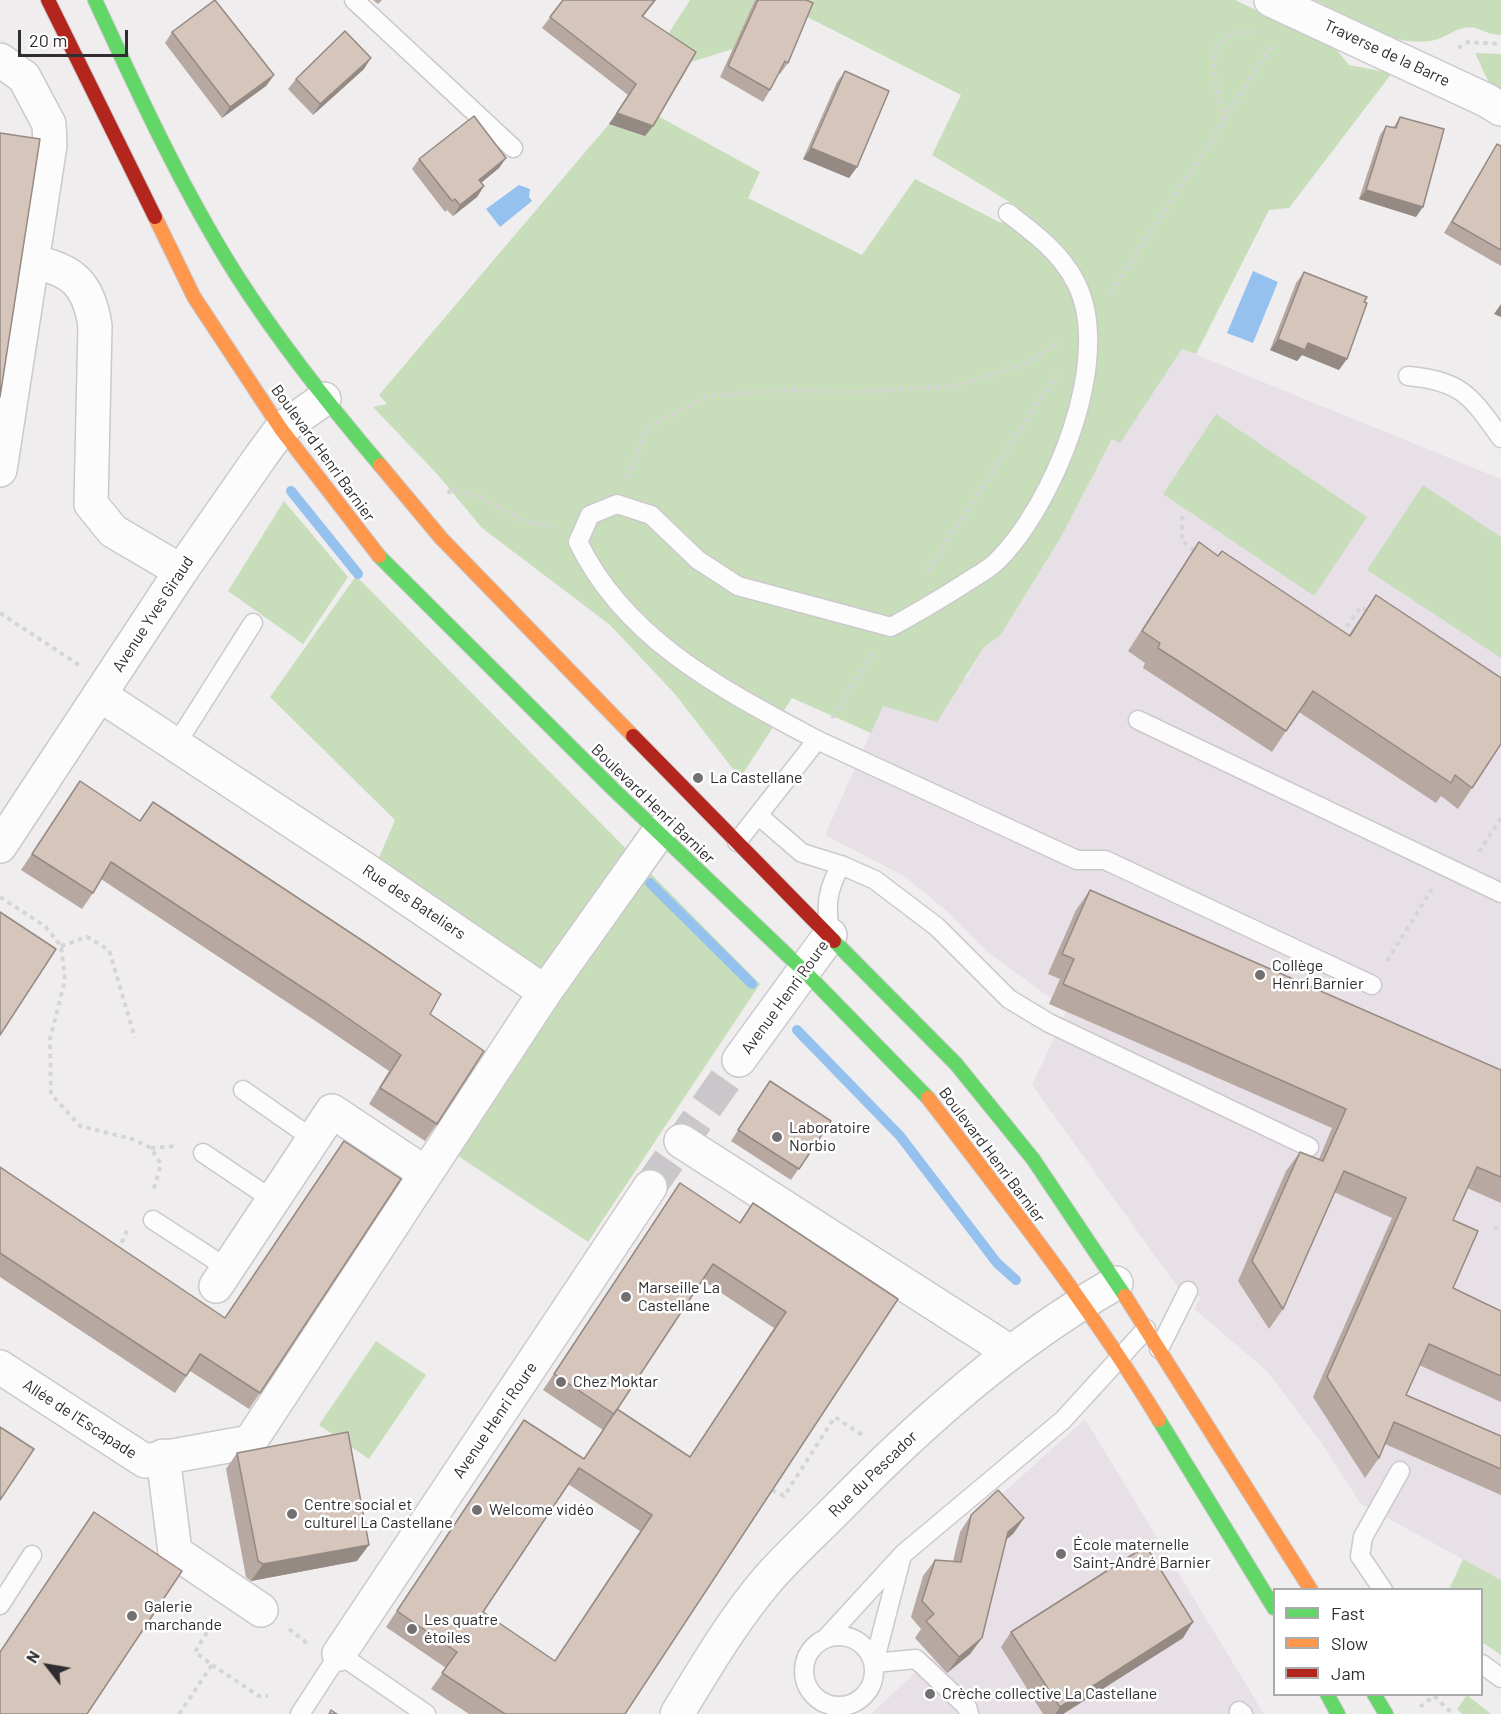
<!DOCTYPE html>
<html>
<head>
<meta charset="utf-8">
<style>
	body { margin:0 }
	#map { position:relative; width:1501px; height:1714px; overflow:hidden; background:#f0edef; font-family:Barlow,sans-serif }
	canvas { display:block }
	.legend { position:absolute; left:1273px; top:1588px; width:210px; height:108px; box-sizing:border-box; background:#fff; border:2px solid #acabac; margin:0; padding:8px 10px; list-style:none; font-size:18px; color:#2f2d2f }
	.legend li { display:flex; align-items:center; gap:12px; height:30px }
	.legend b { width:30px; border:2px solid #acabac }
	.north { position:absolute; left:18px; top:1636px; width:60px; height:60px; -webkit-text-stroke:4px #fff; paint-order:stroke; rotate:301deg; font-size:16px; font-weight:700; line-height:24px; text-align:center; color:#2f2d2f }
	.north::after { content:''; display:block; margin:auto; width:21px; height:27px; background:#2f2d2f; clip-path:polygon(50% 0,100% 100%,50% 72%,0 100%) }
	.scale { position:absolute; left:18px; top:30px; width:110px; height:27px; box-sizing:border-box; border:3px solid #2f2d2f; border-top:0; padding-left:8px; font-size:18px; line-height:21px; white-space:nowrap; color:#2f2d2f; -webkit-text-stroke:4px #fff; paint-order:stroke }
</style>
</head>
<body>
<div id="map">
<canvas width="1501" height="1714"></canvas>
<ul class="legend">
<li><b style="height:8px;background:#63d668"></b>Fast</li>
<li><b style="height:8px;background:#ff974d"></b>Slow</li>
<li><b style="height:8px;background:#b3261e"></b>Jam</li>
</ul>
<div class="north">N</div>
<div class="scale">20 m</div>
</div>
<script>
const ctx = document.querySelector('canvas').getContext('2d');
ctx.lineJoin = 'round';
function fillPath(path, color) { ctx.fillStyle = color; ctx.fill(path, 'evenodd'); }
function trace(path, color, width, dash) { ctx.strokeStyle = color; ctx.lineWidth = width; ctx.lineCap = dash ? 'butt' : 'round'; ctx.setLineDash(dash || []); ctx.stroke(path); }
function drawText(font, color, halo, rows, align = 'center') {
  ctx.font = font + ' Barlow,sans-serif'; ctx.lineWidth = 5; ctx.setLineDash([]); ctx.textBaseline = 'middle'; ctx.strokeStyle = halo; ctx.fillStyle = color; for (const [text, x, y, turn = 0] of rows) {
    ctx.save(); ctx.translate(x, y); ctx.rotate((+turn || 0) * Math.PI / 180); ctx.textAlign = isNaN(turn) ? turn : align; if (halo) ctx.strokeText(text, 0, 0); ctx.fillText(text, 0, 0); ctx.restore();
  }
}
fillPath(new Path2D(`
	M1182 349 1501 479V1580L1360 1503 1321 1442 1267 1371 1194 1309 1201 1297 1176 1285 1032 1085 1067 1010 989 953 948 912 904 876 825 835 883 705 967 677 984 647 1000 636 1060 539 1112 439 1120 442Z
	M1085 1419 1264 1714H871L932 1657 915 1638 922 1630 911 1617 950 1578 960 1532Z`), '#e8e0e7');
fillPath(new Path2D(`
	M690 0H755L733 49 688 63 661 45Z
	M774 0H1235L1334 47 1349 65 1392 73 1289 208 1269 210 1196 354 1182 349 1120 443 1112 439 1060 539 1000 636 984 647 937 722 883 706 871 733 792 698 740 778 674 693 610 625 482 528 437 474 373 407 387 404 379 395 609 124 645 136 658 116 760 172 748 198 862 255 915 179 1001 223 1013 204 932 155 961 95Z
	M1314 0H1501V35C1487 34 1486 31 1475 28 1459 24 1446 39 1431 41 1394 46 1358 25 1326 10L1323 4Z
	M1475 53 1501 54V91L1489 83Z
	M1216 414 1367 517 1314 596 1163 494Z
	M1423 485 1501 537V658L1367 570Z
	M284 501 348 577 303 644 228 591Z
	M356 576 760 984 588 1242 455 1154 564 987 378 860 395 820 270 697Z
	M376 1341 426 1375 369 1459 319 1425Z
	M1463 1559 1501 1580V1655L1482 1642V1590L1449 1589Z
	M1467 1695 1491 1714H1462L1457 1709Z`), '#c8debb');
fillPath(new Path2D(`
	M519 185 530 189 529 197 532 201 500 227 486 209Z
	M1253 271 1278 282 1253 343 1227 333Z`), '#95c1ef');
trace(new Path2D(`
	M291 491 358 574
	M650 883 752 984
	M797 1030 900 1136 997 1263 1016 1280`), '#95c1ef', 10);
trace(new Path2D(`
	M650 1187 739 1060`), '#c9c7c9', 33, [33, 16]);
const lane = new Path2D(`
	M354 0 513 148
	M1408 376C1462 381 1471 396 1501 438
	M1138 720 1501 893
	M817 740 1077 860H1105L1372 985
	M175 746 253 623
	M759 816 802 853 841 865 875 880 937 927 1009 999 1049 1023 1309 1147
	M737 842 817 740C724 690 626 641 578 542L590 515 617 504 651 515 698 560 738 586 891 627C918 612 944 597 970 580 978 575 989 569 996 562 1053 507 1116 356 1075 281 1060 252 1034 233 1008 213
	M830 935C826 905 826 892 841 865
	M243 1090 313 1139
	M203 1153 273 1200
	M153 1220 227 1268
	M1159 1349 1188 1291
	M901 1559 874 1663 916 1659 967 1707 969 1714
	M1383 1590 1360 1556 1363 1537 1400 1471
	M0 1605 32 1555
	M804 1671a35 35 0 1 1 70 0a35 35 0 1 1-70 0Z
	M826 1638 903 1554 1063 1420 1146 1329
	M1482 1664 1501 1678
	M1239 1711 1243 1714
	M300 1714 339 1654 426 1714`);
const street = new Path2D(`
	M1271 0 1486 100 1501 109
	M0 60 24 77 49 124 50 145 32 262C73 269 89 285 95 326L91 504 113 531 181 571
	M0 470 32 262
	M0 846 181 571 261 456 281 429 324 399
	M545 992 659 832
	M739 1060 830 935
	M681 1141 1010 1352
	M216 1286 332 1111 425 1173
	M0 1367 145 1461 250 1442 545 992 360 866 100 695
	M163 1456 175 1552 261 1610
	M339 1654 650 1187
	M677 1714C705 1668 733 1620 768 1579 789 1555 813 1533 835 1511 920 1424 1010 1343 1116 1283`);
const fast = new Path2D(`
	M95 0C138 93 182 189 237 276 280 343 329 405 380 465
	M379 556 614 790 804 971 928 1098
	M834 941 956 1064 1033 1159 1125 1296
	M1159 1420 1274 1608
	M1327 1694 1338 1714
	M1374 1694 1386 1714`);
const slow = new Path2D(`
	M155 217 194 297 281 429 379 556
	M380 465 441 538 633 736
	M928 1098C1008 1202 1091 1308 1159 1420
	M1125 1296 1311 1590`);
const jam = new Path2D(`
	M48 0 155 217
	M633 736 834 941`);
trace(lane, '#cbc9cb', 21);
trace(street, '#cbc9cb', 36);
trace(fast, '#cbc9cb', 16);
trace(slow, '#cbc9cb', 16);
trace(jam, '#cbc9cb', 16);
trace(new Path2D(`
	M1458 48 1468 42 1501 44
	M1225 118 1274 43
	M1110 293 1225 120C1216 81 1193 31 1256 32
	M627 478 647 428 707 396 785 390 853 392 956 386 1027 363 1060 342
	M449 494 450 489 479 497 526 522 556 526
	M1182 516V541L1197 553
	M927 572 1056 375
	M0 613 79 665
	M1341 634 1361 607 1369 612
	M832 718 875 651
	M1479 852 1501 818
	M0 897 45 926 61 946 65 980 50 1039 51 1094 80 1126 132 1139 151 1148 161 1164 153 1192
	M61 946 87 937 109 950 135 1038
	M1387 961 1432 889
	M151 1148 177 1146
	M1494 1227 1501 1230
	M118 1251 128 1228
	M772 1490 784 1496 835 1417 862 1435
	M289 1629 307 1643
	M212 1665 259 1696H268
	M1420 1707 1434 1696 1453 1714
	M179 1714 212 1665 195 1652 215 1619`), '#d6d5d6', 4, [4.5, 4.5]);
trace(lane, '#fdfcfd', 18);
trace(street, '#fdfcfd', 33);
trace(fast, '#63d668', 14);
trace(slow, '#ff974d', 14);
trace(jam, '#b3261e', 14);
fillPath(new Path2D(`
	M373 0H382L378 4Z
	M563 0H656L643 17 653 126 645 136 609 124 628 95 542 28Z
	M755 0H806L788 63 780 74 779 73 770 90 763 102 720 77Z
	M172 32 274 75 266 86 222 118 165 43Z
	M364 69 313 115 288 89 296 79Z
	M845 71 857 167 849 178 803 159 837 82Z
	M1400 117 1416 217 1359 199 1380 135 1386 126 1393 128Z
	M1497 144 1501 146V266L1444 233 1490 155Z
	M506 158 499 168 481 183 484 186 477 197 453 216 447 210 445 212 412 169 419 159Z
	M1304 272 1339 370 1302 355 1297 361 1270 350 1296 283Z
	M1199 542 1218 556 1349 635 1376 595 1472 788 1458 809 1441 796 1436 803 1299 712 1272 752 1143 668 1145 663 1128 651 1185 563Z
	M80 781 430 1014 437 1124 425 1141 369 1104 389 1071 317 1022 101 879 93 893 82 909 21 870Z
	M1090 890 1501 1070V1203L1467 1188 1453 1220V1288L1501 1311V1402L1419 1365 1406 1395 1501 1436V1495L1385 1444 1379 1458 1365 1478 1313 1397 1392 1218 1334 1192 1283 1309 1269 1329 1238 1281 1286 1171 1300 1152 1319 1159 1332 1128 1049 1004 1060 979 1048 974 1076 910Z
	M770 1081 831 1121 791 1180 731 1141Z
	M0 1167 260 1393 249 1409 190 1371 175 1393 0 1277Z
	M680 1183 739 1223 753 1203 898 1299 625 1714H469L431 1689 446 1668 386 1627 513 1436 584 1459 617 1409 690 1457 774 1328 702 1280 603 1430 543 1390ZM568 1484 640 1531 555 1661 483 1612Z
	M237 1453 357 1561 251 1581 246 1577 226 1469Z
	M971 1515 1024 1518 1013 1534 1005 1540 982 1638 970 1654 947 1673 915 1638 921 1629 911 1617 923 1576 935 1560 953 1561 960 1532Z
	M1011 1632 1183 1638 1063 1714H1043L1001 1647Z`), '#b7a9a1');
fillPath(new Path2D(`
	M371 58 364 69 313 115 320 104Z
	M274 75 266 86 222 118 230 107Z
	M617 113 653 126 645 136 609 124Z
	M811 148 857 167 849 178 803 159Z
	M506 158 499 168 471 191 479 180Z
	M484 186 477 197 453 216 460 205Z
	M1366 190 1423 207 1416 217 1359 199Z
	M1501 304V317L1494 314Z
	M1278 339 1308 343 1347 359 1339 370 1302 355 1297 361 1270 350Z
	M1024 1518 1013 1534 996 1548 1008 1532Z
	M369 1545 357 1561 251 1581 263 1564Z
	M1193 1622 1183 1638 1063 1714H1055L1060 1707Z
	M982 1638 970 1654 947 1673 959 1657Z`), '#958a83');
const building = new Path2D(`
	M215 0 274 75 230 107 172 32Z
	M563 0H655L642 16 696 52 653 126 617 113 636 84 550 17Z
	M758 0H806L813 3 788 63 785 61 770 90 728 66Z
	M345 31 371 58 320 104 296 79Z
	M845 71 889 91 857 167 811 148Z
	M474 116 506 158 479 180 484 186 460 205 455 199 452 201 419 159Z
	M1400 117 1444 129 1423 207 1366 190 1386 126 1396 128Z
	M0 133 40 139 0 397Z
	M1497 144 1501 146V250L1452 222Z
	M1304 272 1367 297 1364 302 1367 303 1347 359 1308 343 1305 350 1278 339Z
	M1199 542 1218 556 1222 551 1350 636 1376 595 1501 678V744L1472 788 1455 775 1451 783 1313 691 1286 731 1158 648 1160 643 1142 631Z
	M80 781 140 821 153 802 369 945 441 994 430 1014 484 1051 437 1124 380 1088 401 1055 329 1005 111 862 93 893 32 854Z
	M1090 890 1501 1070V1177L1477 1167 1453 1220 1478 1231 1453 1288 1501 1311V1376L1429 1344 1406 1395 1501 1436V1469L1394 1422 1379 1458 1327 1377 1406 1198 1344 1171 1283 1309 1252 1261 1300 1152 1323 1161 1346 1109 1063 984 1074 959 1062 954Z
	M0 912 56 949 0 1035Z
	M770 1081 831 1121 799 1169 738 1130Z
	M344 1141 401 1179 260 1393 200 1354 186 1376 0 1253V1167L225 1318Z
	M680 1183 740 1223 753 1203 898 1299 625 1714H505L442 1673 457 1652 397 1611 524 1420 584 1459 617 1409 690 1457 786 1312 713 1264 614 1414 554 1374ZM579 1468 652 1515 555 1661 483 1612Z
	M0 1427 34 1449 0 1500Z
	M348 1432 369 1545 263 1564 258 1561 237 1453Z
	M998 1490 1024 1518 1008 1532 982 1638 959 1657 926 1621 934 1614 922 1601 935 1560 961 1562 971 1515Z
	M94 1512 182 1571 87 1714H0V1652Z
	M1146 1546 1193 1622 1060 1707 1011 1632Z
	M331 1710 337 1714H329Z`);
fillPath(building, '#d5c5bb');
trace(building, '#958a83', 1.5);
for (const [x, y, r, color] of [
	[698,778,6,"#737072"],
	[1260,975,6,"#737072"],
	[777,1137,6,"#737072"],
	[626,1297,6,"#737072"],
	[561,1382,6,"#737072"],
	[477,1510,6,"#737072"],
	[292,1514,6,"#737072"],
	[1061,1554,6,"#737072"],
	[132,1616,6,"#737072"],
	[412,1629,6,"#737072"],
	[930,1694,6,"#737072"]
]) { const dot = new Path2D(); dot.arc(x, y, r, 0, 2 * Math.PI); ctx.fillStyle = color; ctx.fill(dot); trace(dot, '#fff', 2); }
drawText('16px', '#2f2d2f', '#fff', [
	["Traverse de la Barre",1387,53,25],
	["Boulevard Henri Barnier",323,453,54],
	["Avenue Yves Giraud",153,614,-57],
	["Boulevard Henri Barnier",653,804,44],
	["Rue des Bateliers",414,902,34],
	["Avenue Henri Roure",785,997,-54],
	["Boulevard Henri Barnier",992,1155,53],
	["Allée de l'Escapade",80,1419,33],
	["Avenue Henri Roure",495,1420,-56],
	["Rue du Pescador",873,1474,-44]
]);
drawText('16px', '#2f2d2f', '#fff', [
	["La Castellane",710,778],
	["Collège",1272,966],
	["Henri Barnier",1272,984],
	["Laboratoire",789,1128],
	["Norbio",789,1146],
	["Marseille La",638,1288],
	["Castellane",638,1306],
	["Chez Moktar",573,1382],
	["Centre social et",304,1505],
	["culturel La Castellane",304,1523],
	["Welcome vidéo",489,1510],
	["École maternelle",1073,1545],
	["Saint-André Barnier",1073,1563],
	["Galerie",144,1607],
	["marchande",144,1625],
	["Les quatre",424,1620],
	["étoiles",424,1638],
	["Crèche collective La Castellane",942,1694]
], 'left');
</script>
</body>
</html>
